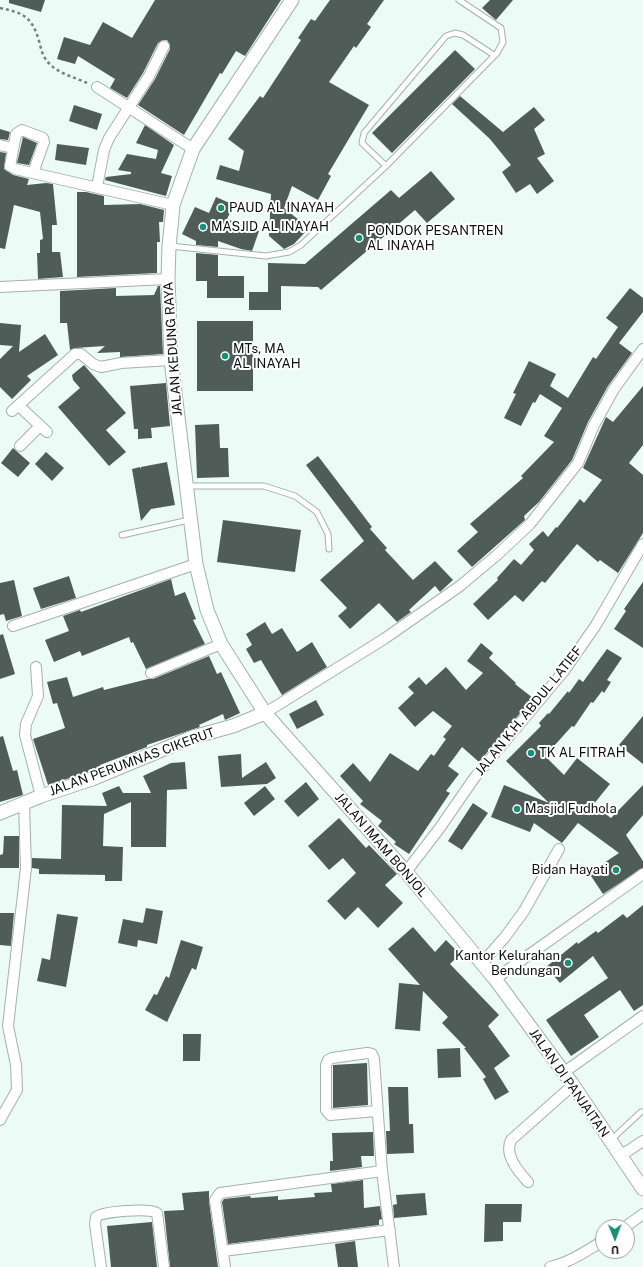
<!DOCTYPE html>
<html>
<head>
<meta charset="utf-8">
<style>
	body { margin:0 }
	#map { position:relative; width:643px; height:1267px; overflow:hidden; background:#ecfbf6; font-family:"Public Sans",sans-serif }
	canvas { display:block }
	.north { position:absolute; left:595px; top:1219px; width:40px; height:40px; box-sizing:border-box; background:#fff; border:1px solid #9d9f9f; border-radius:50%; rotate:179deg; font-size:11px; font-weight:700; line-height:16px; text-align:center; color:#0b100f }
	.north::after { content:''; display:block; margin:auto; width:14px; height:18px; background:#179176; clip-path:polygon(50% 0,100% 100%,50% 72%,0 100%) }
</style>
</head>
<body>
<div id="map">
<canvas width="643" height="1267"></canvas>
<div class="north">U</div>
</div>
<script>
const ctx = document.querySelector('canvas').getContext('2d');
ctx.lineJoin = 'round';
function fillPath(path, color) { ctx.fillStyle = color; ctx.fill(path, 'evenodd'); }
function trace(path, color, width, dash) { ctx.strokeStyle = color; ctx.lineWidth = width; ctx.lineCap = dash ? 'butt' : 'round'; ctx.setLineDash(dash || []); ctx.stroke(path); }
function drawText(font, color, halo, rows, align = 'center') {
  ctx.font = font + ' "Public Sans",sans-serif'; ctx.lineWidth = 4; ctx.setLineDash([]); ctx.textBaseline = 'middle'; ctx.strokeStyle = halo; ctx.fillStyle = color; for (const [text, x, y, turn = 0] of rows) {
    ctx.save(); ctx.translate(x, y); ctx.rotate((+turn || 0) * Math.PI / 180); ctx.textAlign = isNaN(turn) ? turn : align; if (halo) ctx.strokeText(text, 0, 0); ctx.fillText(text, 0, 0); ctx.restore();
  }
}
fillPath(new Path2D(`
	M9 0H45L41 12 9 3Z
	M155 0H281L245 56 236 51 222 74 220 73 184 135 138 105 155 79 170 49V45L167 40H163L158 43 143 73 127 98 110 88 115 79 78 56 75 64 57 59 64 37 90 45 103 22 132 38Z
	M330 0H384L367 24 371 27 356 48 354 46 329 82 369 105 328 174 331 176 318 200 292 186 284 208 309 228 294 244 284 249 269 236 271 194 216 179 220 165 239 171 244 151 228 139 260 96 263 98 301 40 298 38 311 19 315 21Z
	M490 0H513L496 20 482 8Z
	M455 50 475 69 392 153 372 133Z
	M460 96 503 132 534 107 545 120 534 129 545 154 537 158 554 181 537 194 530 184 516 193 502 172 511 165 490 139 452 104Z
	M74 105 102 114 97 130 69 121Z
	M145 125 174 145 161 173 172 176 166 196 105 180 106 177 131 174V172L118 170 127 154 156 159 158 150 136 143Z
	M0 129 10 132 8 140 0 139Z
	M23 137 37 143 29 165 17 163Z
	M57 144 89 148 86 165 55 160Z
	M0 152 6 153 4 169 13 175 29 179 27 185 46 183 53 184 57 225H52V252H60L63 277 38 279 37 253H40V240L43 239 40 212 14 205 5 249 0 248Z
	M431 171 455 199 427 223 415 210 321 290 318 287 281 286V310H249V292H268V263L305 264 391 190 399 198Z
	M77 192H86L104 196V205L140 204 164 210 163 222H159L160 242H157V273L77 277Z
	M216 197 234 205 227 219 259 231 252 251 241 249 218 241V247L196 245V241L182 234 195 207 209 213Z
	M196 253 218 255V276H244V298H207V281H196Z
	M158 286H160L163 354 120 357V352L97 353 105 346 75 348 70 350 67 323H60V291L116 288V296L154 295Z
	M630 288 643 298V312L619 343 632 353 608 386 588 422 572 460 539 502 524 516 525 520 472 567 457 551 478 532 470 524 523 478 521 476 554 442 544 436 562 408 540 394 535 403 533 402 521 426 504 418 516 394 513 393 529 361 556 374 550 386 568 398 593 357 596 359 618 327 606 318Z
	M197 321H253V391H197Z
	M0 323 21 325 19 352 45 334 58 355 27 376 31 380 12 399 0 387V359L13 346 0 345Z
	M84 365 126 413 106 430 126 452 109 466 58 407 80 388 73 380 72 375Z
	M166 383 170 426 151 428 152 438 138 439V429H134L130 386Z
	M643 386V445L629 463 643 475V533L618 573 600 560 598 562 577 544 545 583 542 581 523 602 515 595 488 620 473 604 498 580 497 578 514 559 521 565 534 550 529 544 543 531 548 537 556 527 557 528 580 499 584 503 602 480 583 468 606 417 613 422Z
	M219 424 220 448H228L229 477 197 478 195 425Z
	M13 448 30 463 18 477 1 463Z
	M46 452 64 468 52 481 35 464Z
	M318 456 372 527 370 529 387 548 385 550 413 580 435 561 453 580 440 592 435 586 409 610 411 612 397 622 379 603 350 629 338 616 347 608 320 580 364 541 306 465Z
	M167 462 175 505 151 509 141 521 132 469 140 467 141 469V467Z
	M223 520 301 530 295 572 217 562Z
	M69 576 76 598 41 609 33 588Z
	M171 579 175 596 185 592 196 619 193 620 205 644 146 669 133 642 131 643 129 637 82 656 80 651 54 662 45 640 69 631 63 616 80 610 81 612Z
	M14 580 22 616 6 621 4 614 0 615V583Z
	M643 582V648L614 629 626 611 624 609Z
	M265 622 272 634 282 628 297 652 312 642 327 667 282 695 261 660 254 663 246 649 252 645 246 634Z
	M3 634 15 674 0 679V635Z
	M481 643 493 653 489 658 516 683 515 684 533 698 479 762 462 747 448 766 459 774 446 791 450 793 409 854 394 844 396 842 378 826 382 821 360 804 363 801 340 776 353 763 370 782 390 753 418 771 431 754 434 756 446 739 443 737 452 726 433 711 415 727 398 708 414 693 408 687 419 677 426 685 446 667 466 690 483 673 467 661Z
	M607 649 622 658 607 680 611 682 604 693 602 691 593 703 591 702 574 727 572 726 545 756 564 775 577 758 610 784 593 805 611 818 643 785V815L626 835 643 861V868L603 894 589 873 619 853 578 823 562 843 534 823 530 832 491 817 504 785 549 803 506 761 541 726 539 723 548 713 549 714 568 691 569 693 579 679 583 682Z
	M209 656 217 674 221 672 240 713 225 720 223 714 199 725 200 727 147 745V747L100 765 101 767 89 772 48 785 33 739 65 728 57 703 53 704 47 682 67 677 73 697 103 687 104 690 148 679H153Z
	M316 700 324 715 297 729 289 714Z
	M643 716V764L619 745Z
	M3 736 13 771 17 770 23 795 0 802V737Z
	M241 754 242 778 266 762 276 778 267 784 221 787 218 756Z
	M185 762 187 789 167 790 166 847H131V802L104 814 103 846 123 847 122 881H105V875L39 874V869L32 868V858L61 859 62 805 107 806 102 793 119 786 123 793H151L143 776 171 763Z
	M306 782 319 799 298 817 284 801Z
	M265 786 275 799 254 816 244 803Z
	M473 803 488 813 462 850 448 841Z
	M339 818 366 848 369 845 397 874 385 885 403 903 378 928 358 907 345 920 327 901 356 873 343 858 329 870 308 846Z
	M4 836H19V868H0V855L3 854Z
	M643 905V1005L634 1011 620 990 584 1015 599 1037 571 1056 546 1020 608 978 593 956 560 983 546 967 577 942 578 944 596 931 598 933 623 914 627 918Z
	M146 908 163 911 157 944 138 940 137 947 118 943 123 919 143 923Z
	M0 913H14L11 946 0 945Z
	M57 914 78 917 66 987 37 981 42 958 50 960Z
	M413 927 435 952 446 940 460 954 450 964 499 1015 488 1026 510 1056 494 1068 509 1092 495 1100 483 1079 486 1077 464 1048H466L442 1023 448 1017 423 991 420 1031 395 1029 399 983 420 985 388 949Z
	M181 940 203 947 196 970 192 968 167 1022 145 1010 154 994 157 995 166 976 169 978Z
	M183 1034H201L200 1061H183Z
	M460 1048 461 1077 438 1078 437 1049Z
	M367 1063 368 1105 333 1108V1065Z
	M388 1087H408L409 1124H413L414 1153 387 1154 386 1131H390Z
	M373 1132 374 1156H361L362 1167 330 1171V1161H333L332 1133Z
	M363 1180 364 1208 380 1206 382 1219 379 1220V1225L228 1244 222 1202 224 1199 250 1196 251 1198 278 1196V1200L315 1197 314 1193 332 1192 331 1184Z
	M209 1191V1201L218 1267H170L164 1211 184 1210 182 1193Z
	M425 1193 427 1215 394 1218 393 1205 397 1204 396 1195Z
	M485 1204H522L521 1222H503V1241L484 1242Z
	M152 1222 157 1267H111L107 1226Z
	M355 1241 358 1267H338L335 1244Z`), '#505c58');
const service = new Path2D(`
	M386 166 362 143 364 133 446 36 455 33 463 35 494 55
	M170 246 266 256 289 252 301 245 386 166 497 53 503 42 501 28 459 0
	M186 486H264L295 496 317 512 328 534 329 549
	M122 535 189 520
	M611 1140 641 1112`);
const minor = new Path2D(`
	M97 87 193 149
	M0 145 13 148
	M33 173 44 142 43 138 22 130 16 134 10 166 15 169 173 205
	M97 187 104 150 109 138 149 76 164 46
	M0 287 168 279
	M19 406 47 432
	M12 411 75 354H81L93 364 101 367 121 363 171 360
	M20 446 40 426
	M13 626 196 564
	M36 667 38 696 26 724 25 735 41 796
	M151 673 221 644
	M265 713 384 639 460 586 497 555 530 524 578 463 594 425 614 389 643 349
	M406 872 439 829 475 777 564 671 596 625 643 544
	M482 963 505 937 524 911 559 849
	M495 979 643 874
	M563 1073 643 1016
	M377 1111 330 1115 326 1110V1065L328 1060 332 1058 367 1053 372 1054 374 1059 382 1171 394 1267
	M0 1120 17 1090 16 1065 8 1026 26 868 24 803
	M620 1156 643 1141
	M528 1182C518 1171 504 1155 511 1140L573 1085
	M625 1227 643 1214
	M223 1251 390 1230
	M101 1267 95 1224 96 1217C103 1211 149 1208 157 1213L164 1267
	M225 1267 215 1200 220 1193 382 1171
	M550 1267C569 1263 586 1251 603 1241`);
const tertiary = new Path2D(`
	M292 0 193 149 173 205 172 217 169 246 168 279 171 360 196 564 207 610 221 644 265 713 406 872 495 979 573 1085 643 1189
	M0 813 41 796 92 779 193 737 233 726 265 713`);
trace(service, '#a3b1ac', 7);
trace(minor, '#a3b1ac', 12);
trace(tertiary, '#a3b1ac', 15);
trace(new Path2D(`
	M0 8C24 13 32 17 39 41 41 48 42 55 47 61 56 73 74 77 87 83`), '#767f7c', 2.5, [3, 3]);
trace(service, '#fff', 5);
trace(minor, '#fff', 10);
trace(tertiary, '#fff', 13);
for (const [x, y, r, color] of [
	[221,208,4,"#179176"],
	[203,227,4,"#179176"],
	[359,238,4,"#179176"],
	[225,356,4,"#179176"],
	[531,753,4,"#179176"],
	[517,809,4,"#179176"],
	[616,870,4,"#179176"],
	[568,963,4,"#179176"]
]) { const dot = new Path2D(); dot.arc(x, y, r, 0, 2 * Math.PI); ctx.fillStyle = color; ctx.fill(dot); trace(dot, '#fff', 1.5); }
drawText('13px', '#0b100f', '#fff', [
	["PAUD AL INAYAH",229,208],
	["MASJID AL INAYAH",211,227],
	["PONDOK PESANTREN",367,231],
	["AL INAYAH",367,246],
	["MTs, MA",233,349],
	["AL INAYAH",233,364],
	["TK AL FITRAH",539,753],
	["Masjid Fudhola",525,809],
	["Bidan Hayati",608,870,"right"],
	["Kantor Kelurahan",560,956,"right"],
	["Bendungan",560,971,"right"]
], 'left');
drawText('13px', '#0b100f', '#fff', [
	["JALAN KEDUNG RAYA",173,349,-94],
	["JALAN K.H. ABDUL LATIEF",529,711,-51],
	["JALAN PERUMNAS CIKERUT",132,762,-20],
	["JALAN IMAM BONJOL",381,845,49],
	["JALAN DI PANJAITAN",569,1083,55]
]);
</script>
</body>
</html>
